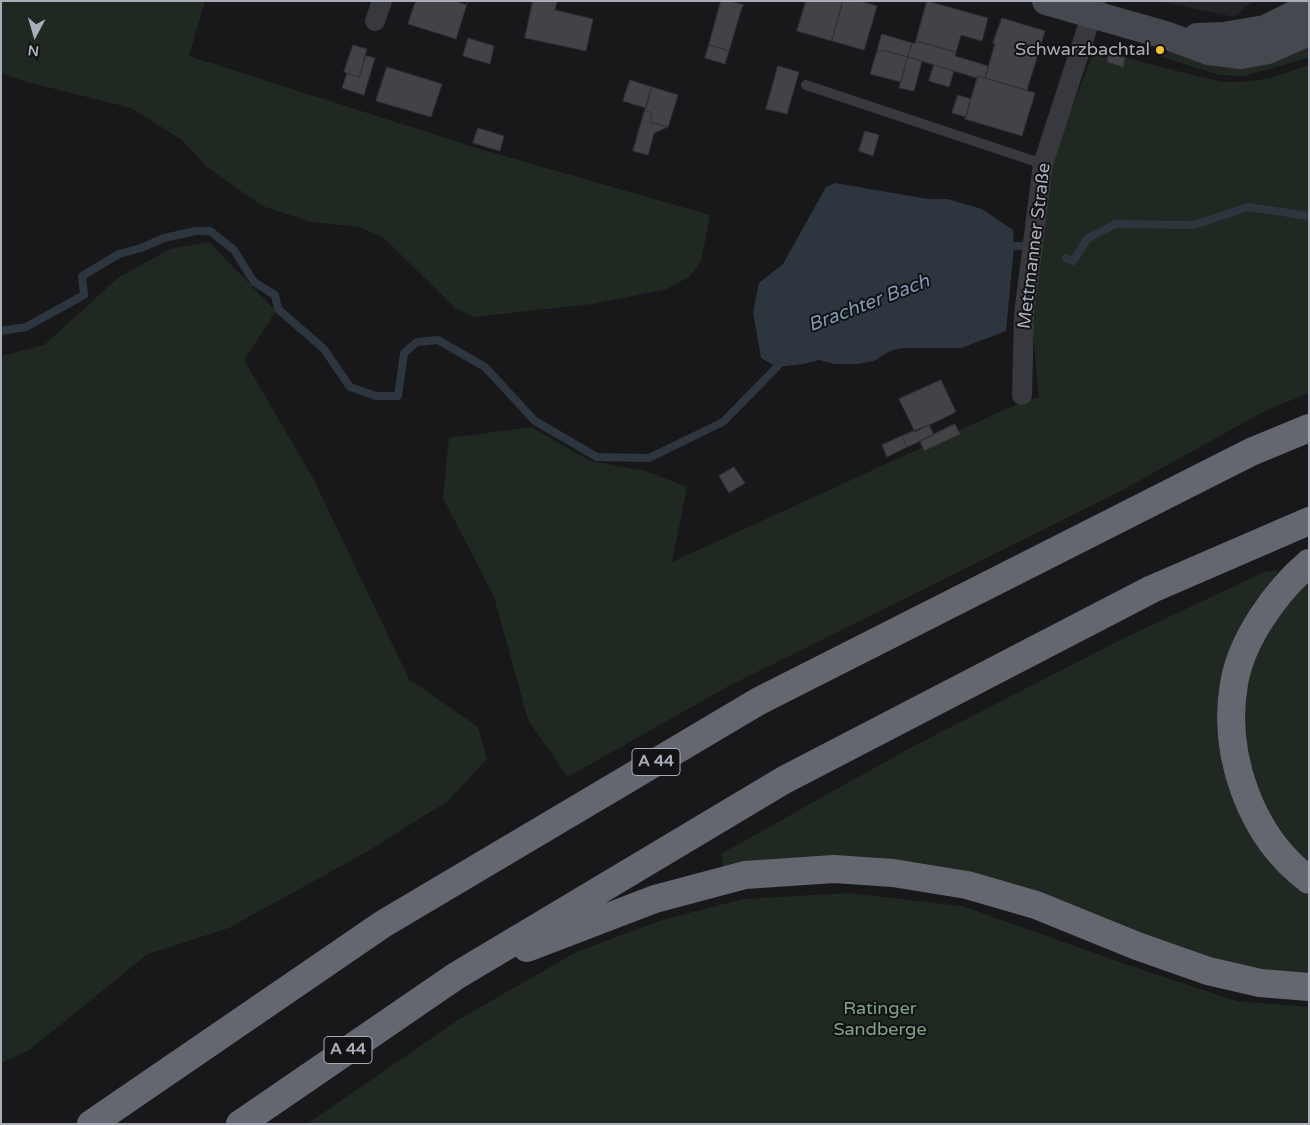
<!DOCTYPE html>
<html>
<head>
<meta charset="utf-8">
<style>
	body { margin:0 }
	#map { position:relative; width:1310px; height:1125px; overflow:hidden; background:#18171a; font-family:"Varela Round",sans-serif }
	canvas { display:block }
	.frame { position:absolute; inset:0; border:2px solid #a9adba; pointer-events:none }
	.north { position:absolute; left:10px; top:10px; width:50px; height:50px; -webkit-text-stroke:4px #131215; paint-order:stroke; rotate:186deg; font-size:14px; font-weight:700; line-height:20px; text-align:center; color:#a9adba }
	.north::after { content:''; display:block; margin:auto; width:18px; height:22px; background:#a9adba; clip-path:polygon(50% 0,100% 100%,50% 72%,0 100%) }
</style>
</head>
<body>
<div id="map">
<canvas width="1310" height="1125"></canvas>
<div class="frame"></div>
<div class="north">N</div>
</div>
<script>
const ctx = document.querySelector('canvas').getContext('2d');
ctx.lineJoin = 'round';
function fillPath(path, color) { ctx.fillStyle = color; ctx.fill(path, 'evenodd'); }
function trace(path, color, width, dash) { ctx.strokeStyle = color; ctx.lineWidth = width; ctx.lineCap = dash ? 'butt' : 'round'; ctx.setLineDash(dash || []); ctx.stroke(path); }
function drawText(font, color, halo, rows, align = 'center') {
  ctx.font = font + ' "Varela Round",sans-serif'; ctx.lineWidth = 4; ctx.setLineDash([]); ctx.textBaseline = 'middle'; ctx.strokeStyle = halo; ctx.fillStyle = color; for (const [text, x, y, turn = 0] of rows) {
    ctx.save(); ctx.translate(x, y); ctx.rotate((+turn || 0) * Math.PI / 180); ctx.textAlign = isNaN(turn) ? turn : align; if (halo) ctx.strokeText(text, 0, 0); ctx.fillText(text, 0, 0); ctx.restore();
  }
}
fillPath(new Path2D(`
	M1159 1H1253L1234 17Z`), '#242327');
fillPath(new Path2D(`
	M1 1H205L189 56 477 148 710 215 701 262 689 277 667 289 593 304 474 317 455 308 385 239 360 227 312 222 265 207 255 201 206 166 182 140 131 108 27 82 1 73Z
	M1309 47V58L1244 76 1219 75 1159 56 1169 51Z
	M1095 48 1153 65 1222 82H1245L1270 78 1309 65V393L1265 411 1119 492 725 688 568 777 528 720 494 597 443 498 449 438 531 427 590 461 646 471 687 487 672 562 1008 408 1039 397 1032 321 1050 165Z
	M209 242 276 311 244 360 313 478 409 679 478 727 487 759 448 801 368 851 229 928 148 954 28 1051 1 1063V356L44 345 119 277 170 249Z
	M1279 570 1254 603 1230 652 1221 696 1269 858 1309 896V974L1273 973 1205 958 1029 892 724 870 721 854 908 749 1120 640 1264 572Z
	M1309 573V864L1296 854 1275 824 1253 784 1246 739 1245 694 1257 646Z
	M848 893 962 906 1134 967 1237 1001 1309 1007V1124H307L458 1020 576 952 662 920 743 899Z`), '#1f2821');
fillPath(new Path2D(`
	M835 183 928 199H947L982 209 1013 230 1014 246 1006 331 961 348H902L890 351 874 361 857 364H835L819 360 803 364 777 367 761 358 753 312 759 283 783 264 826 187Z`), '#2d363e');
trace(new Path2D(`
	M1005 250 1014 246H1021
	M1066 258 1073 261 1087 239 1115 224 1194 225 1248 207 1309 216
	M1 331 26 327 84 295 82 276 119 254 141 248 164 238 196 231H210L234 250 254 282 275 295 278 309 324 349 350 387 376 396H398L404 353 417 342 438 340 485 367 535 421 597 457 649 458 723 422 777 367 782 359`), '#2d363e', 8);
const building = new Path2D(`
	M416 1H455L466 5 468 1 456 39 408 24Z
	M533 1H557L555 10 593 19 586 51 525 38Z
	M721 1H730L744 5 742 7 729 51 709 45Z
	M806 1H843L832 41 797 31Z
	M843 1H860L877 6 864 50 832 41Z
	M927 1 988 18 982 41 961 35 956 52 916 41Z
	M1002 18 1045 31 1027 90 985 78 995 44 993 43Z
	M882 34 912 43 908 57 882 50 881 52 877 51Z
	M468 38 494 46 490 64 463 56Z
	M916 41 956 52 955 56 988 66 985 78 978 76 977 78 908 57 912 43 915 44Z
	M353 45 367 49 359 77 344 72Z
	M709 45 729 51 725 64 705 58Z
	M882 50 908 57 901 82 870 74 877 51 881 52Z
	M1109 53 1125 58 1123 67 1107 62Z
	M366 56 375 58 364 95 342 88 347 73 359 77Z
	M908 57 922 61 914 91 899 88Z
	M934 65 954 71 949 87 929 81Z
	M778 66 799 72 787 114 766 109Z
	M387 67 442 84 431 117 376 101Z
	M978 76 1035 93 1022 136 965 119Z
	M630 80 652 87 646 108 623 101Z
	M652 87 678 95 668 127 650 122 652 113 645 110Z
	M958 95 971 99 966 117 952 113Z
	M645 110 652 113 650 122 668 127 654 133 648 155 633 151Z
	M478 128 504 136 500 151 473 143Z
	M865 131 879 135 873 156 859 151Z
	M941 380 956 412 915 432 899 399Z
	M955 424 960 434 924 451 920 441Z
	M929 425 934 435 907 447 902 436Z
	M902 436 907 447 887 457 882 445Z
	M734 467 745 483 729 493 719 476Z`);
fillPath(building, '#424247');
trace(building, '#323136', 1);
trace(new Path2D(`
	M806 85 1043 164`), '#38393f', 10);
trace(new Path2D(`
	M375 21 382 1
	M1022 395 1024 314 1043 164 1096 1`), '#38393f', 20);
trace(new Path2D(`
	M1046 1 1165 35 1209 51 1241 55 1268 50 1309 32
	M1197 37 1224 36 1265 29 1309 7`), '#46484f', 28);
trace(new Path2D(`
	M1309 563C1276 591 1241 640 1234 684 1222 754 1250 836 1309 880
	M527 948 655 899 745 875 834 869 893 873 967 885 1036 905 1137 946 1208 971 1260 983 1309 987
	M91 1124 383 924 759 701 1251 452 1309 428
	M240 1124 456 976 784 780 1152 589 1309 521`), '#646770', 28);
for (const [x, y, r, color] of [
	[1160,50,5,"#f6bf33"]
]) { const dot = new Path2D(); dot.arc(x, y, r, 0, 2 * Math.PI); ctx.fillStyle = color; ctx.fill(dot); trace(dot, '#131215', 2); }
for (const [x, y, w] of [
	[656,762,48],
	[348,1050,48]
]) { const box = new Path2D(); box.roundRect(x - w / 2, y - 13.5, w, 27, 4); ctx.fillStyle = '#131215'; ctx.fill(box); trace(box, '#a9adba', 1); }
drawText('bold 16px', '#a9adba', null, [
	["A 44",656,762],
	["A 44",348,1050]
]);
drawText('18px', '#a9adba', '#131215', [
	["Schwarzbachtal",1150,50]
], 'right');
drawText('18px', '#a9adba', '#131215', [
	["Mettmanner Straße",1035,246,-83]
]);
drawText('18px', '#80a584', '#131215', [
	["Ratinger",880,1009],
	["Sandberge",880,1030]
]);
drawText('italic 19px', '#8099b5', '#131215', [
	["Brachter Bach",869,304,-21]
]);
</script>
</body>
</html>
